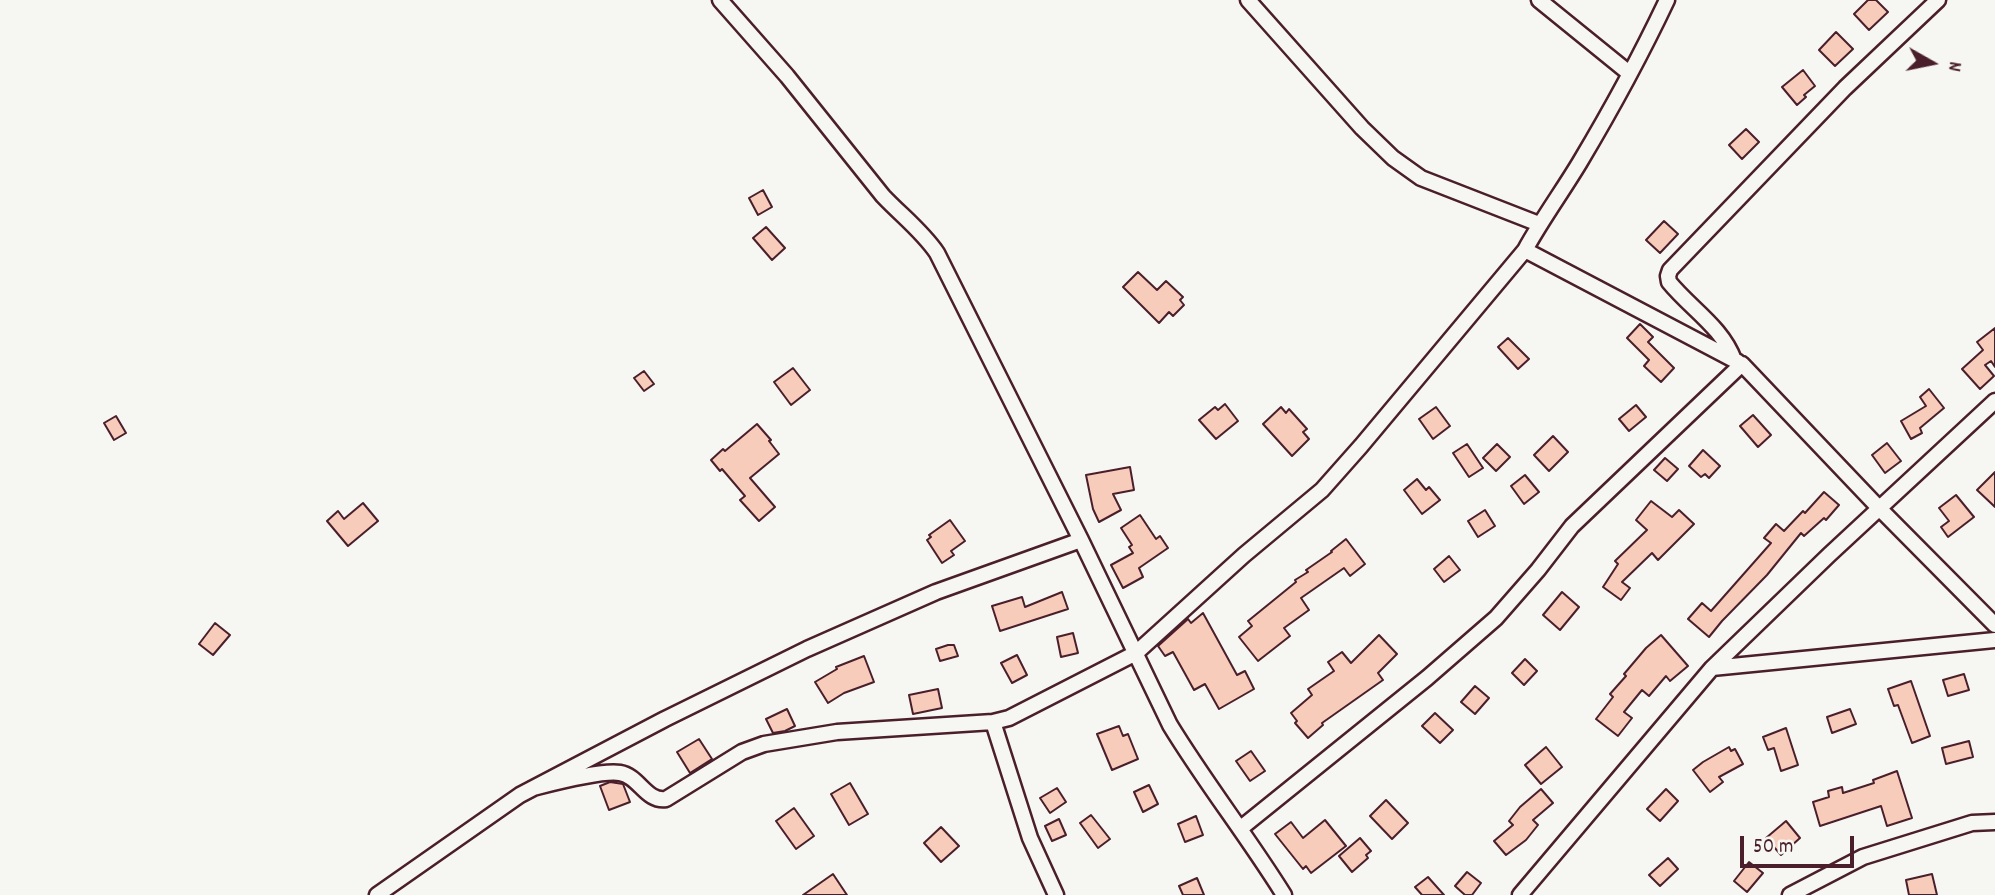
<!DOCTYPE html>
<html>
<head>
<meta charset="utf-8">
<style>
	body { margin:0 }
	#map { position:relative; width:1995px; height:895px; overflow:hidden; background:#f6f6f2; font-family:Dekko,sans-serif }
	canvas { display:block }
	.north { position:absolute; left:1897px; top:28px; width:70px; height:70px; -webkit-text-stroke:5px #f6f6f2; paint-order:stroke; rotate:99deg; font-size:19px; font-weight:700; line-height:28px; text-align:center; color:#4a1f2b }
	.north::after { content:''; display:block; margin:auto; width:24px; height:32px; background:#4a1f2b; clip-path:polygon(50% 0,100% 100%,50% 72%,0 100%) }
	.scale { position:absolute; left:1740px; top:836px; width:114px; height:32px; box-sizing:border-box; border:4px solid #4a1f2b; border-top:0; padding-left:9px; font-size:21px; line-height:24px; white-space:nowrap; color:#4a1f2b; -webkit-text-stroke:5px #f6f6f2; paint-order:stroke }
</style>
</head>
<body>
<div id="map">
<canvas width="1995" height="895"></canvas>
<div class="north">N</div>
<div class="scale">50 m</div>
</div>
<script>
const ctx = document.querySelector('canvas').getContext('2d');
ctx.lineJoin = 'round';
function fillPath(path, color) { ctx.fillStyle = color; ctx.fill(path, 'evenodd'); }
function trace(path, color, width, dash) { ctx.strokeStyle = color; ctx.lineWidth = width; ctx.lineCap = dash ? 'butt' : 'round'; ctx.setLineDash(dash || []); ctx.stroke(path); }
const building = new Path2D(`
	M1868 0H1876L1888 12 1869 30 1854 14Z
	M1836 32 1853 49 1835 66 1819 50Z
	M1803 70 1815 86 1804 95 1806 97 1797 105 1782 87Z
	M1746 129 1759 142 1742 159 1729 145Z
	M763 190 772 207 758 215 749 198Z
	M1664 221 1678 234 1660 253 1646 240Z
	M766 227 785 248 772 260 753 238Z
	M1138 272 1157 290 1166 281 1183 297 1180 300 1184 305 1173 316 1169 312 1159 323 1123 287Z
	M1640 324 1653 337 1648 342 1674 368 1661 382 1644 366 1649 360 1627 338Z
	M1995 328V367L1991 361 1985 365 1994 376 1980 389 1962 369 1983 350 1977 342Z
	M1508 338 1529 359 1518 369 1498 347Z
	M793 368 810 390 791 405 774 382Z
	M644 371 654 384 644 391 634 378Z
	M1929 389 1944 408 1920 428 1922 433 1911 439 1901 421 1926 406 1920 397Z
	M1225 404 1238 421 1216 439 1199 420 1215 407 1218 410Z
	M1636 405 1646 417 1629 431 1619 419Z
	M1281 407 1286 413 1289 409 1307 429 1303 432 1309 439 1292 456 1263 424Z
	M1436 407 1450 426 1433 439 1419 419Z
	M1753 415 1771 435 1758 447 1740 426Z
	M116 416 126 433 114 440 104 423Z
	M757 424 771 440 769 441 779 454 750 478 775 507 759 521 740 500 745 496 722 469 720 471 711 460 723 449 725 451Z
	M1553 436 1568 452 1549 471 1534 455Z
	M1887 443 1901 461 1885 473 1872 455Z
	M1467 444 1483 468 1469 477 1453 453Z
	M1497 444 1510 457 1496 471 1483 458Z
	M1703 450 1720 466 1709 478 1705 474 1701 477 1689 466Z
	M1665 458 1678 469 1667 481 1654 470Z
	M1130 467 1134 490 1113 494 1121 510 1099 522 1093 509 1086 475Z
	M1995 472V507L1977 490Z
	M1525 475 1539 492 1524 504 1511 486Z
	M1417 479 1426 490 1429 487 1440 500 1422 514 1404 490Z
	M1824 492 1839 505 1826 520 1824 518 1804 536 1801 533 1767 575 1722 621 1709 637 1688 619 1702 603 1711 611 1771 543 1764 538 1776 524 1784 531 1803 511 1805 513Z
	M1956 495 1974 517 1948 537 1941 527 1949 521 1939 508Z
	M1651 501 1672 517 1679 510 1694 524 1658 560 1652 553 1622 582 1630 588 1621 600 1603 587 1618 564 1615 561 1647 530 1636 520Z
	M363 503 378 521 348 546 327 521 338 511 344 519Z
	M1485 510 1495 526 1478 537 1468 521Z
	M1140 515 1156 539 1160 536 1168 548 1139 568 1143 577 1123 588 1111 565 1133 553 1129 547 1132 545 1121 528Z
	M950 520 965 541 951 551 954 555 942 563 927 540 931 537 929 535Z
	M1346 539 1365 564 1350 576 1344 568 1301 598 1309 610 1284 628 1290 636 1258 661 1239 637 1252 626 1248 621 1296 582 1295 580 1308 572 1306 570 1332 552 1331 551Z
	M1449 556 1460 570 1444 582 1434 569Z
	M1062 592 1068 609 1000 631 992 606 1022 597 1025 607Z
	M1562 592 1579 607 1560 630 1543 615Z
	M1203 613 1237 675 1245 671 1254 689 1219 709 1205 684 1194 690 1173 652 1165 656 1158 646 1188 619 1191 623Z
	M215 623 230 635 213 655 199 644Z
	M1073 633 1078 653 1061 657 1057 637Z
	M1379 635 1397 654 1378 673 1383 680 1322 723 1323 725 1308 738 1295 723 1297 721 1291 713 1312 695 1308 689 1334 671 1328 662 1342 652 1351 663Z
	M1661 635 1688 666 1670 681 1666 676 1649 696 1642 690 1624 712 1632 718 1618 736 1596 719 1613 697 1610 694 1626 676 1624 674 1646 648Z
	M948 645H954L958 656 940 661 936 649Z
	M1017 655 1027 675 1012 683 1001 663Z
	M864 656 874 682 844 693 828 703 815 682 837 669 836 667Z
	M1525 659 1537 671 1524 685 1512 673Z
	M1964 674 1969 690 1948 696 1943 680Z
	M1911 681 1930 736 1912 743 1898 705 1894 706 1888 689Z
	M1475 686 1489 698 1475 714 1461 702Z
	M938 689 942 708 913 714 909 695Z
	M787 709 795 726 785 731 773 733 766 719Z
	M1850 709 1856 724 1832 733 1827 717Z
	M1435 713 1453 730 1440 743 1422 726Z
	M1119 726 1123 736 1128 734 1138 759 1112 770 1097 734Z
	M1786 728 1798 765 1781 771 1774 748 1768 750 1763 737Z
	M699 739 712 759 690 773 677 752Z
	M1969 741 1973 757 1946 764 1942 748Z
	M1546 747 1562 767 1541 784 1525 765Z
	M1729 747 1731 751 1735 749 1743 764 1719 777 1723 782 1710 792 1693 770 1703 762Z
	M1251 751 1265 771 1250 781 1236 761Z
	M1897 771 1912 818 1887 826 1881 806 1820 826 1813 802 1829 797 1828 791 1842 787 1843 793 1874 783 1873 780Z
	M610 782 623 784 630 802 609 810 600 786Z
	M850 783 868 814 849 825 831 794Z
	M1149 785 1158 804 1143 812 1134 792Z
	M1057 788 1066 802 1050 813 1040 798Z
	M1541 789 1553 803 1533 820 1538 825 1526 840 1506 855 1494 841 1513 825 1509 821 1520 807Z
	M1666 789 1678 801 1660 821 1647 809Z
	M1386 800 1408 823 1392 839 1370 816Z
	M794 808 814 836 796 849 776 821Z
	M1091 815 1110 839 1098 848 1080 823Z
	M1196 816 1203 835 1185 842 1178 824Z
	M1059 819 1066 835 1052 841 1045 826Z
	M1325 820 1346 846 1311 873 1306 866 1303 869 1275 834 1291 822 1303 838Z
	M1786 821 1800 838 1781 855 1766 838Z
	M941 827 959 846 941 862 924 843Z
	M1360 838 1371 851 1366 855 1368 858 1352 872 1339 856Z
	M1668 858 1678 869 1660 886 1649 875Z
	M1749 862 1763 873 1747 892 1734 881Z
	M1467 872 1481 883 1472 895H1465L1455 886Z
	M833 874 847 895H803Z
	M1932 874 1937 895H1909L1906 880Z
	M1428 877 1444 895H1422L1415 887Z
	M1197 878 1204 895H1183L1179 886Z`);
fillPath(building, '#f8ccba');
trace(building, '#4a1f2b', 2);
const street = new Path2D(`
	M720 0 787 76 883 196C902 216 922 231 937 253L1081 540 1170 725C1206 784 1248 837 1284 895
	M1248 0 1362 128 1393 158 1421 178 1539 224
	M1539 0 1629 73
	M1525 250 1738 362
	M1734 360C1722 327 1691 309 1669 282L1668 276 1670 270 1845 88 1938 0
	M1712 668 1995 640
	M993 722 1030 838 1056 895
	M533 788C553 783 601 770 620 773 639 776 646 802 666 799L742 752 764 744 837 732 993 722 1009 718 1136 653 1244 555 1322 490 1361 446 1525 250C1542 219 1562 192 1580 162 1611 110 1641 55 1667 0
	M1241 828 1427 678 1496 618 1538 570 1572 526 1742 364 1879 508 1995 625
	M377 895 520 795 665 719 807 649 936 592 1081 540
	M1520 895 1712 668 1829 555 1995 401
	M1790 895 1863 857 1972 823 1995 822`);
trace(street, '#4a1f2b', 19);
trace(street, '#f6f6f2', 14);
</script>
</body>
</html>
